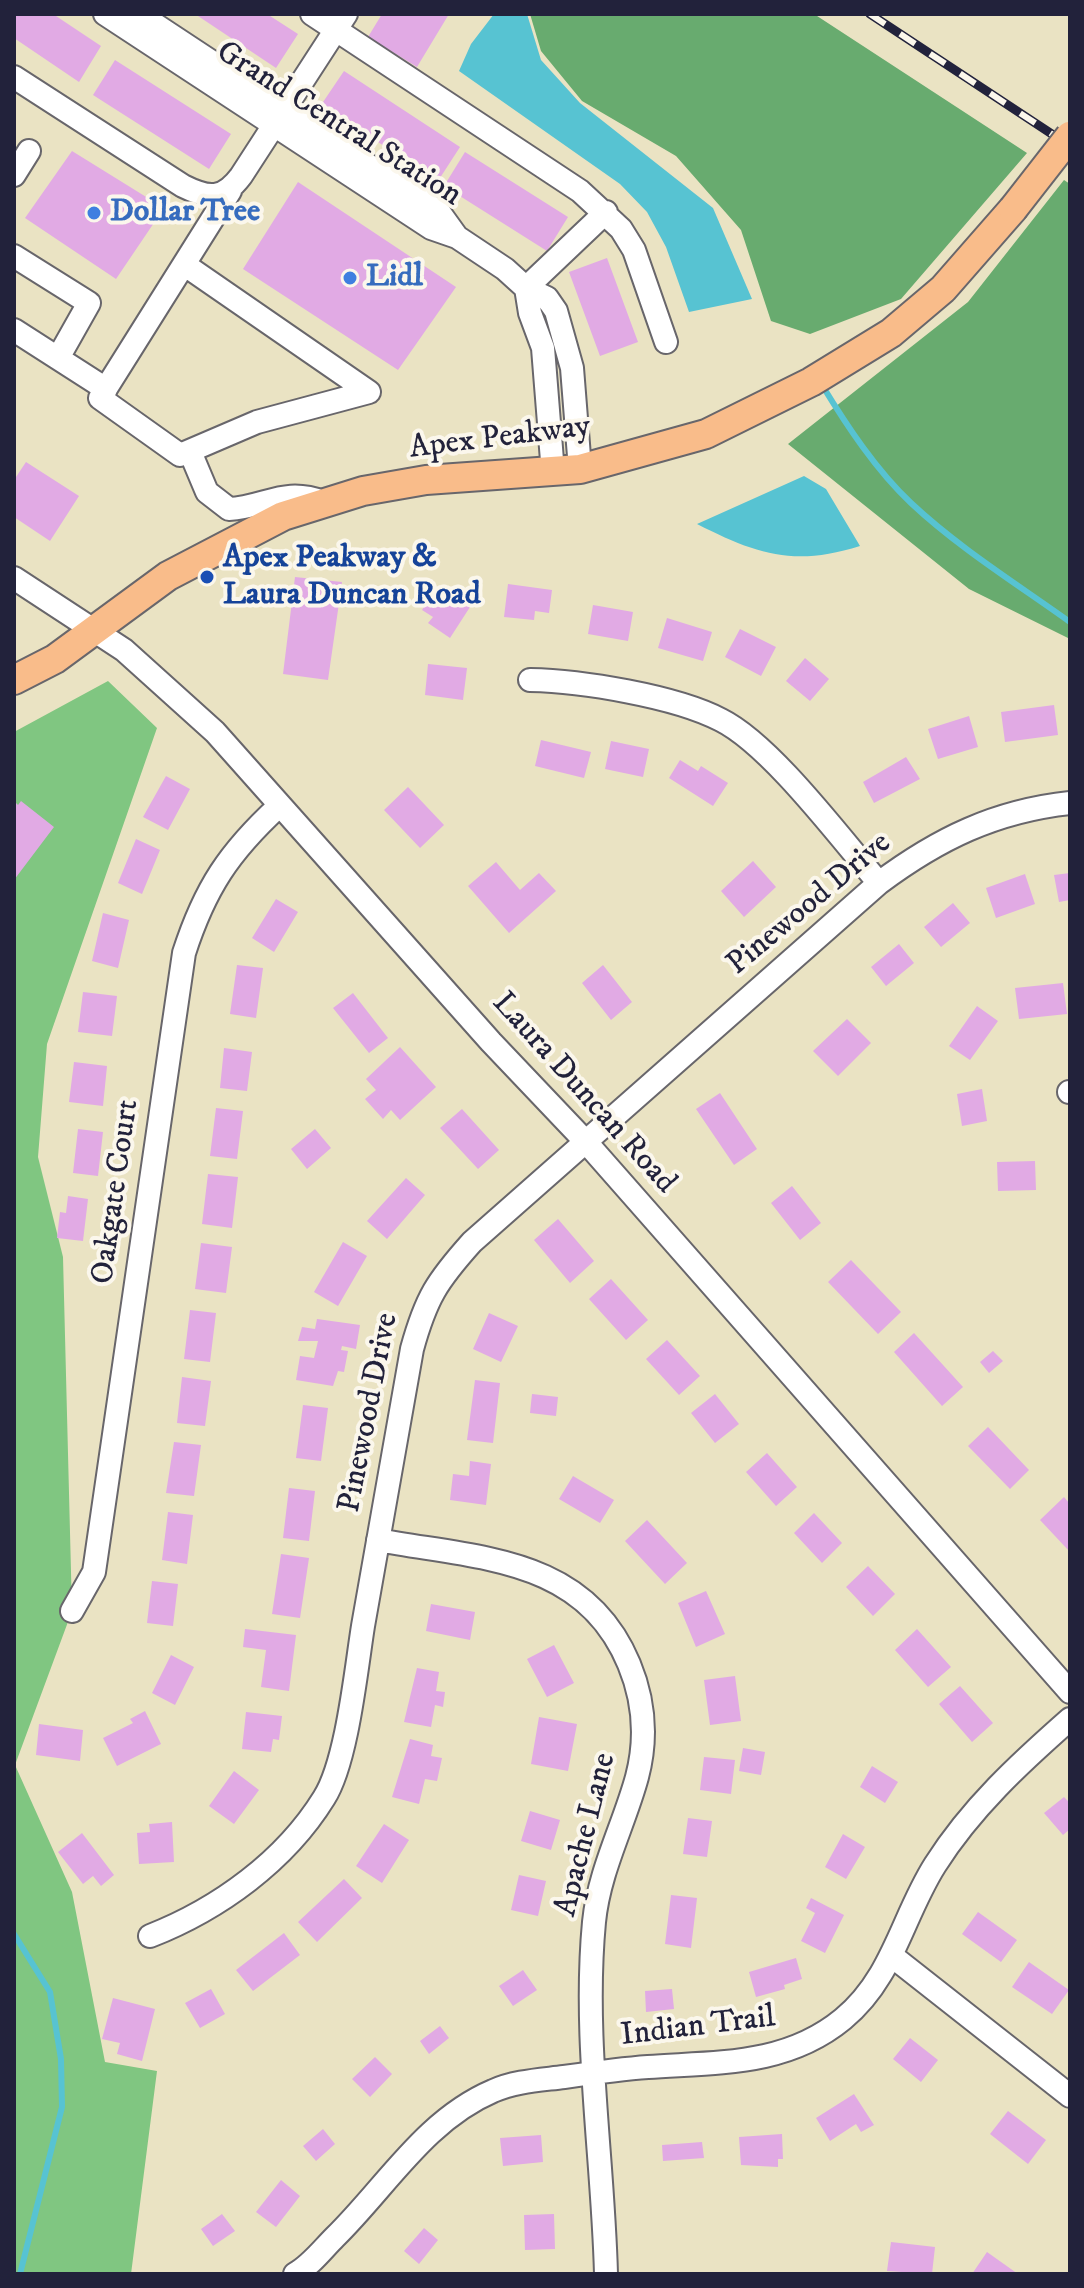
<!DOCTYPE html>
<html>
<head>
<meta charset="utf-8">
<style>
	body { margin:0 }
	#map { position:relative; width:1084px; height:2288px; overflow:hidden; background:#eae3c3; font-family:"IM FELL DW Pica",serif }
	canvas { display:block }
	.frame { position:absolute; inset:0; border:16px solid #22223b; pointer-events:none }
</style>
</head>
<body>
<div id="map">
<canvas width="1084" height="2288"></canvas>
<div class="frame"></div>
</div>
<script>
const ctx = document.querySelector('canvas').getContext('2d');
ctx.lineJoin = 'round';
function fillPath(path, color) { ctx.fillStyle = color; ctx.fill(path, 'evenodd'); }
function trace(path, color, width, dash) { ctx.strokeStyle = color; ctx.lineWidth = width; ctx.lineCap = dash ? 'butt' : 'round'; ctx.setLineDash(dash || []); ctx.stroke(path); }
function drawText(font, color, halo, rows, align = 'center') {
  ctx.font = font + ' "IM FELL DW Pica",serif'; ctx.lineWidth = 8; ctx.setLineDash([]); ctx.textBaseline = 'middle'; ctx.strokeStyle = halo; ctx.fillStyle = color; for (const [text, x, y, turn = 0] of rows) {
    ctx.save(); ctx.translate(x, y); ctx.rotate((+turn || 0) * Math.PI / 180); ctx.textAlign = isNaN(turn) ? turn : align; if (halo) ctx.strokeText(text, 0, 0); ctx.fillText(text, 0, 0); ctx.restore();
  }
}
fillPath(new Path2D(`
	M108 681 157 728 47 1044 38 1157 63 1257 72 1611 15 1765 72 1892 105 2062 157 2071 131 2274H14V732Z`), '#80c681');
fillPath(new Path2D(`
	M530 14H814L1027 153 901 299 810 334 771 321 741 230 676 156 582 101 541 51Z
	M1064 180 1070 184V639L969 589 788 444 968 302Z`), '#68ab6f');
fillPath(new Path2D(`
	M494 14H527L541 60 580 103 713 208 752 299 689 312 666 247 647 212 620 184 459 71 471 44Z
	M804 476 826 489 860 546C794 567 756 554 697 524Z`), '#57c3d2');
trace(new Path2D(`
	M822 385C847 426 876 470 911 503 959 548 1017 584 1070 622
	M14 1934 50 1992 61 2059 62 2107 20 2274`), '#57c3d2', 6);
fillPath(new Path2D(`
	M14 14H53L101 46 79 82 14 38Z
	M195 14H267L298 34 276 68Z
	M382 14H449L417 67 368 37Z
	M115 60 231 134 209 169 93 95Z
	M344 71 460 147 438 181 321 105Z
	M72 151 164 208 116 279 25 218Z
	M465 152 568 217 547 251 444 186Z
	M298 182 456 287 398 370 243 269Z
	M607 258 638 342 600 356 569 272Z
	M26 462 79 496 50 541 14 517V480Z
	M295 577 342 582 328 680 283 674Z
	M508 584 552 590 549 613 535 611 534 620 504 617Z
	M438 586 470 607 450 638 428 623 433 617 422 610Z
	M593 605 633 612 628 641 588 634Z
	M667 618 712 632 703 661 658 648Z
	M740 629 776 647 761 676 725 657Z
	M805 658 829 679 810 701 786 681Z
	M428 664 467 668 463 700 425 695Z
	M1054 705 1058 735 1005 742 1001 712Z
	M969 716 978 747 938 759 928 729Z
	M541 740 591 752 584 778 535 766Z
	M611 741 649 749 643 777 605 769Z
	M906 757 920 779 874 803 863 782Z
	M680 760 698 771 701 766 728 783 713 806 669 778Z
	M166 776 190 789 168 830 143 817Z
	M408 787 444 825 420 848 384 810Z
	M14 801 18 805 21 801 54 827 14 880Z
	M136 839 160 850 142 894 118 883Z
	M753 861 776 887 744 917 721 891Z
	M496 862 520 890 539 873 556 891 509 933 468 886Z
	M1070 873V900L1059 902 1054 875Z
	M1025 874 1035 904 996 918 986 888Z
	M276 899 298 912 274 952 252 938Z
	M953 903 970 923 941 947 924 927Z
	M103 913 129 920 118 968 92 961Z
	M899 944 914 963 886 986 871 967Z
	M237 965 263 968 256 1018 230 1014Z
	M603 965 632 1002 611 1020 582 983Z
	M1063 983 1067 1014 1019 1019 1015 988Z
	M83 992 117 996 112 1036 78 1032Z
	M353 993 388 1038 369 1053 333 1008Z
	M977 1006 998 1021 970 1060 949 1046Z
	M847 1019 871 1043 838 1076 813 1051Z
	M400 1047 436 1087 400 1120 391 1110 383 1119 365 1099 376 1090 366 1079Z
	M224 1048 252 1052 247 1091 220 1088Z
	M74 1062 107 1066 103 1106 69 1102Z
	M982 1089 987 1121 962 1126 957 1094Z
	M720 1093 757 1149 734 1165 696 1109Z
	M216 1108 243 1111 237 1159 210 1156Z
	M462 1109 499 1150 478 1169 440 1128Z
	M78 1129 103 1132 98 1176 73 1173Z
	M315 1129 331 1148 307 1169 291 1149Z
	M1035 1161 1036 1190 998 1191 997 1162Z
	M208 1174 238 1177 232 1228 202 1224Z
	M406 1178 425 1195 387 1239 367 1221Z
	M792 1186 821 1223 800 1240 771 1203Z
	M68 1196 88 1199 83 1241 57 1238 60 1212 66 1213Z
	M558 1219 594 1261 570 1283 534 1240Z
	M343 1242 367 1256 338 1306 314 1292Z
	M201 1243 232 1247 226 1293 195 1289Z
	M851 1260 901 1312 878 1334 828 1282Z
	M611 1279 648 1320 626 1340 589 1299Z
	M190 1310 216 1313 210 1362 184 1359Z
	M489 1313 518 1326 501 1362 473 1349Z
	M317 1319 360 1325 356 1349 342 1346 341 1350 348 1351 344 1372 338 1371 333 1386 296 1380 300 1356 314 1358 318 1341H298L302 1327 315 1329Z
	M914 1333 963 1387 942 1406 894 1352Z
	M667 1340 700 1376 679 1395 646 1359Z
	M993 1351 1003 1361 989 1373 980 1362Z
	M182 1377 211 1381 205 1426 177 1423Z
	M475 1380 500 1383 493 1443 467 1440Z
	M532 1394 558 1397 556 1416 530 1413Z
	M715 1394 739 1424 715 1443 691 1413Z
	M303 1405 328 1408 321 1461 296 1458Z
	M988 1427 1029 1470 1010 1489 968 1446Z
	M174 1442 201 1445 194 1496 166 1493Z
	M767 1453 797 1487 776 1506 746 1472Z
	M470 1461 491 1464 486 1505 450 1500 453 1474 469 1476Z
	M573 1476 614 1500 600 1523 559 1499Z
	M289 1488 315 1491 309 1541 283 1538Z
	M1064 1497 1070 1504V1552L1040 1520Z
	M168 1512 193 1515 187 1564 162 1560Z
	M814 1513 842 1543 822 1563 794 1533Z
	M647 1520 687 1563 665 1584 625 1541Z
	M281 1554 309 1558 300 1618 272 1614Z
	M868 1566 895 1594 873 1616 846 1587Z
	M152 1581 178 1584 173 1626 147 1623Z
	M706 1591 725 1634 696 1647 678 1603Z
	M431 1604 475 1612 470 1640 426 1631Z
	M245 1629 296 1635 289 1691 261 1687 266 1650 243 1647Z
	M917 1629 951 1667 928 1687 895 1650Z
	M554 1645 574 1683 547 1697 527 1659Z
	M171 1655 194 1667 175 1705 152 1693Z
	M417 1668 439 1672 436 1691 445 1692 443 1707 435 1705 431 1727 404 1722Z
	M735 1676 741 1721 710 1725 704 1680Z
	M960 1686 993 1723 972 1742 939 1704Z
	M145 1711 161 1744 117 1766 103 1738 133 1723 130 1719Z
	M246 1712 282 1716 279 1740 273 1739 271 1752 242 1749Z
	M539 1717 577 1724 568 1771 531 1764Z
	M39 1724 83 1730 80 1761 36 1755Z
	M410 1739 433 1745 431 1756 442 1758 437 1781 425 1779 419 1804 392 1797Z
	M743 1748 765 1752 761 1775 739 1771Z
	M704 1757 735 1760 731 1794 700 1790Z
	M872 1766 898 1782 885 1803 860 1787Z
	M234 1771 259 1790 234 1824 209 1806Z
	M1064 1797 1070 1803V1829L1063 1835 1044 1813Z
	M530 1811 560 1820 551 1850 521 1841Z
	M688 1818 712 1821 707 1857 683 1854Z
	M172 1822 174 1862 139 1864 137 1833 150 1832 149 1824Z
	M384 1824 409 1840 382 1883 356 1866Z
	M82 1833 114 1875 101 1886 93 1876 83 1884 58 1852Z
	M843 1834 865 1847 846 1879 825 1867Z
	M519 1875 546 1881 538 1916 511 1910Z
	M344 1879 362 1898 317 1942 298 1922Z
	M671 1895 697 1898 691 1948 665 1944Z
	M811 1898 844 1915 825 1953 801 1941 815 1913 806 1908Z
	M978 1912 1017 1940 1001 1962 962 1934Z
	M284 1933 300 1955 253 1991 236 1970Z
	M796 1958 802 1979 784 1985 785 1989 756 1997 749 1972Z
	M1029 1962 1069 1990 1052 2014 1012 1987Z
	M523 1970 537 1990 513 2006 499 1986Z
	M211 1989 225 2014 200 2028 185 2003Z
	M672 1989 674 2009 646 2012 645 1991Z
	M113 1998 155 2009 142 2061 117 2054 120 2043 102 2039Z
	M440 2026 449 2038 429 2054 420 2041Z
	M910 2038 938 2060 921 2082 893 2059Z
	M375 2057 392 2074 370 2097 352 2079Z
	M854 2094 874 2125 861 2132 856 2124 830 2141 816 2118Z
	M1008 2111 1046 2140 1028 2164 990 2134Z
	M323 2129 335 2144 316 2161 303 2146Z
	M782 2134 783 2159H778V2167L741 2165 739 2137Z
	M541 2135 543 2162 503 2166 500 2138Z
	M702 2142 704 2158 663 2161 662 2145Z
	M281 2180 300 2196 276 2227 256 2212Z
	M222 2214 235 2231 213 2246 201 2229Z
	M554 2214 555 2249 525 2250 524 2215Z
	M424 2228 438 2240 419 2264 404 2251Z
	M891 2242 935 2247 932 2274 887 2271Z
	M987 2252 1018 2274H972Z`), '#e1aae4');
const minor = new Path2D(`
	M105 14 431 228 457 237 505 269 526 288 547 298 556 311 572 368 580 469
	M139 14 439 212 457 237
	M312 14 580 191 621 229 634 250 666 342
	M14 77 183 186C209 199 223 200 241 176L346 14
	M14 175 29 151
	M14 256 89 303 58 358
	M185 265 369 392 257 422 180 455 100 398 230 191
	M526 288 530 313 543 348 553 473
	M526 288 606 212
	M14 330 106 389
	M191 454 207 492 229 509C266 507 284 487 323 502
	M14 578 124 650 215 732 491 1042 586 1142 1070 1692
	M530 680C581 681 675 696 721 720 771 745 841 839 879 883
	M1069 1092H1070
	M378 1540C478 1559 584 1556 629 1664 644 1700 647 1739 637 1777 624 1825 599 1871 594 1922 583 2038 603 2157 606 2274
	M72 1611 94 1572 184 953C205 888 229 852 279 806
	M150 1936C219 1909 285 1861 324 1798 347 1762 356 1670 363 1626 379 1533 396 1441 412 1349 426 1298 437 1281 472 1242L879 883C938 839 995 811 1070 803
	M892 1956 1070 2096
	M295 2274C310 2266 322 2250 335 2237 386 2187 425 2120 493 2091 515 2081 541 2080 564 2077 592 2073 620 2069 648 2067 718 2062 786 2066 843 2019 893 1978 902 1917 935 1865 971 1808 1020 1763 1070 1719`);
const major = new Path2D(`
	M14 680 55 659 168 576 283 516 363 491 426 480 580 469 706 434 811 382 891 333 943 289 1013 209`);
trace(minor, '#68666b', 26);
trace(major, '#68666b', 32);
trace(minor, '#fff', 22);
trace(major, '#f9bc8a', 28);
const rail = new Path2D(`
	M870 14 1070 146`);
trace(rail, '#22223b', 9);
trace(rail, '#fbf7ec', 6, [18]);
const majorBridge = new Path2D(`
	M1013 209 1070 136`);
trace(majorBridge, '#68666b', 32, []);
trace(majorBridge, '#f9bc8a', 28);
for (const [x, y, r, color] of [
	[94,213,8,"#3f7fe0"],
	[350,278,8,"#3f7fe0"],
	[207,577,8,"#1a4fb4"]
]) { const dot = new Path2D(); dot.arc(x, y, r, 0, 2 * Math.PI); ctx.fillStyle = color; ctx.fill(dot); trace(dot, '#fbf7ec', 3); }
drawText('32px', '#22223b', '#fbf7ec', [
	["Grand Central Station",338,125,32],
	["Apex Peakway",500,439,-7],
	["Pinewood Drive",810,905,-40],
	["Laura Duncan Road",583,1094,48],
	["Oakgate Court",117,1192,-82],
	["Pinewood Drive",370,1413,-79],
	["Apache Lane",587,1835,-76],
	["Indian Trail",698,2028,-7]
]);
drawText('bold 32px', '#366cbe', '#fbf7ec', [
	["Dollar Tree",110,213],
	["Lidl",366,278]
], 'left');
drawText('bold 32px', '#164399', '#fbf7ec', [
	["Apex Peakway &",223,559],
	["Laura Duncan Road",223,596]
], 'left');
</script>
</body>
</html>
